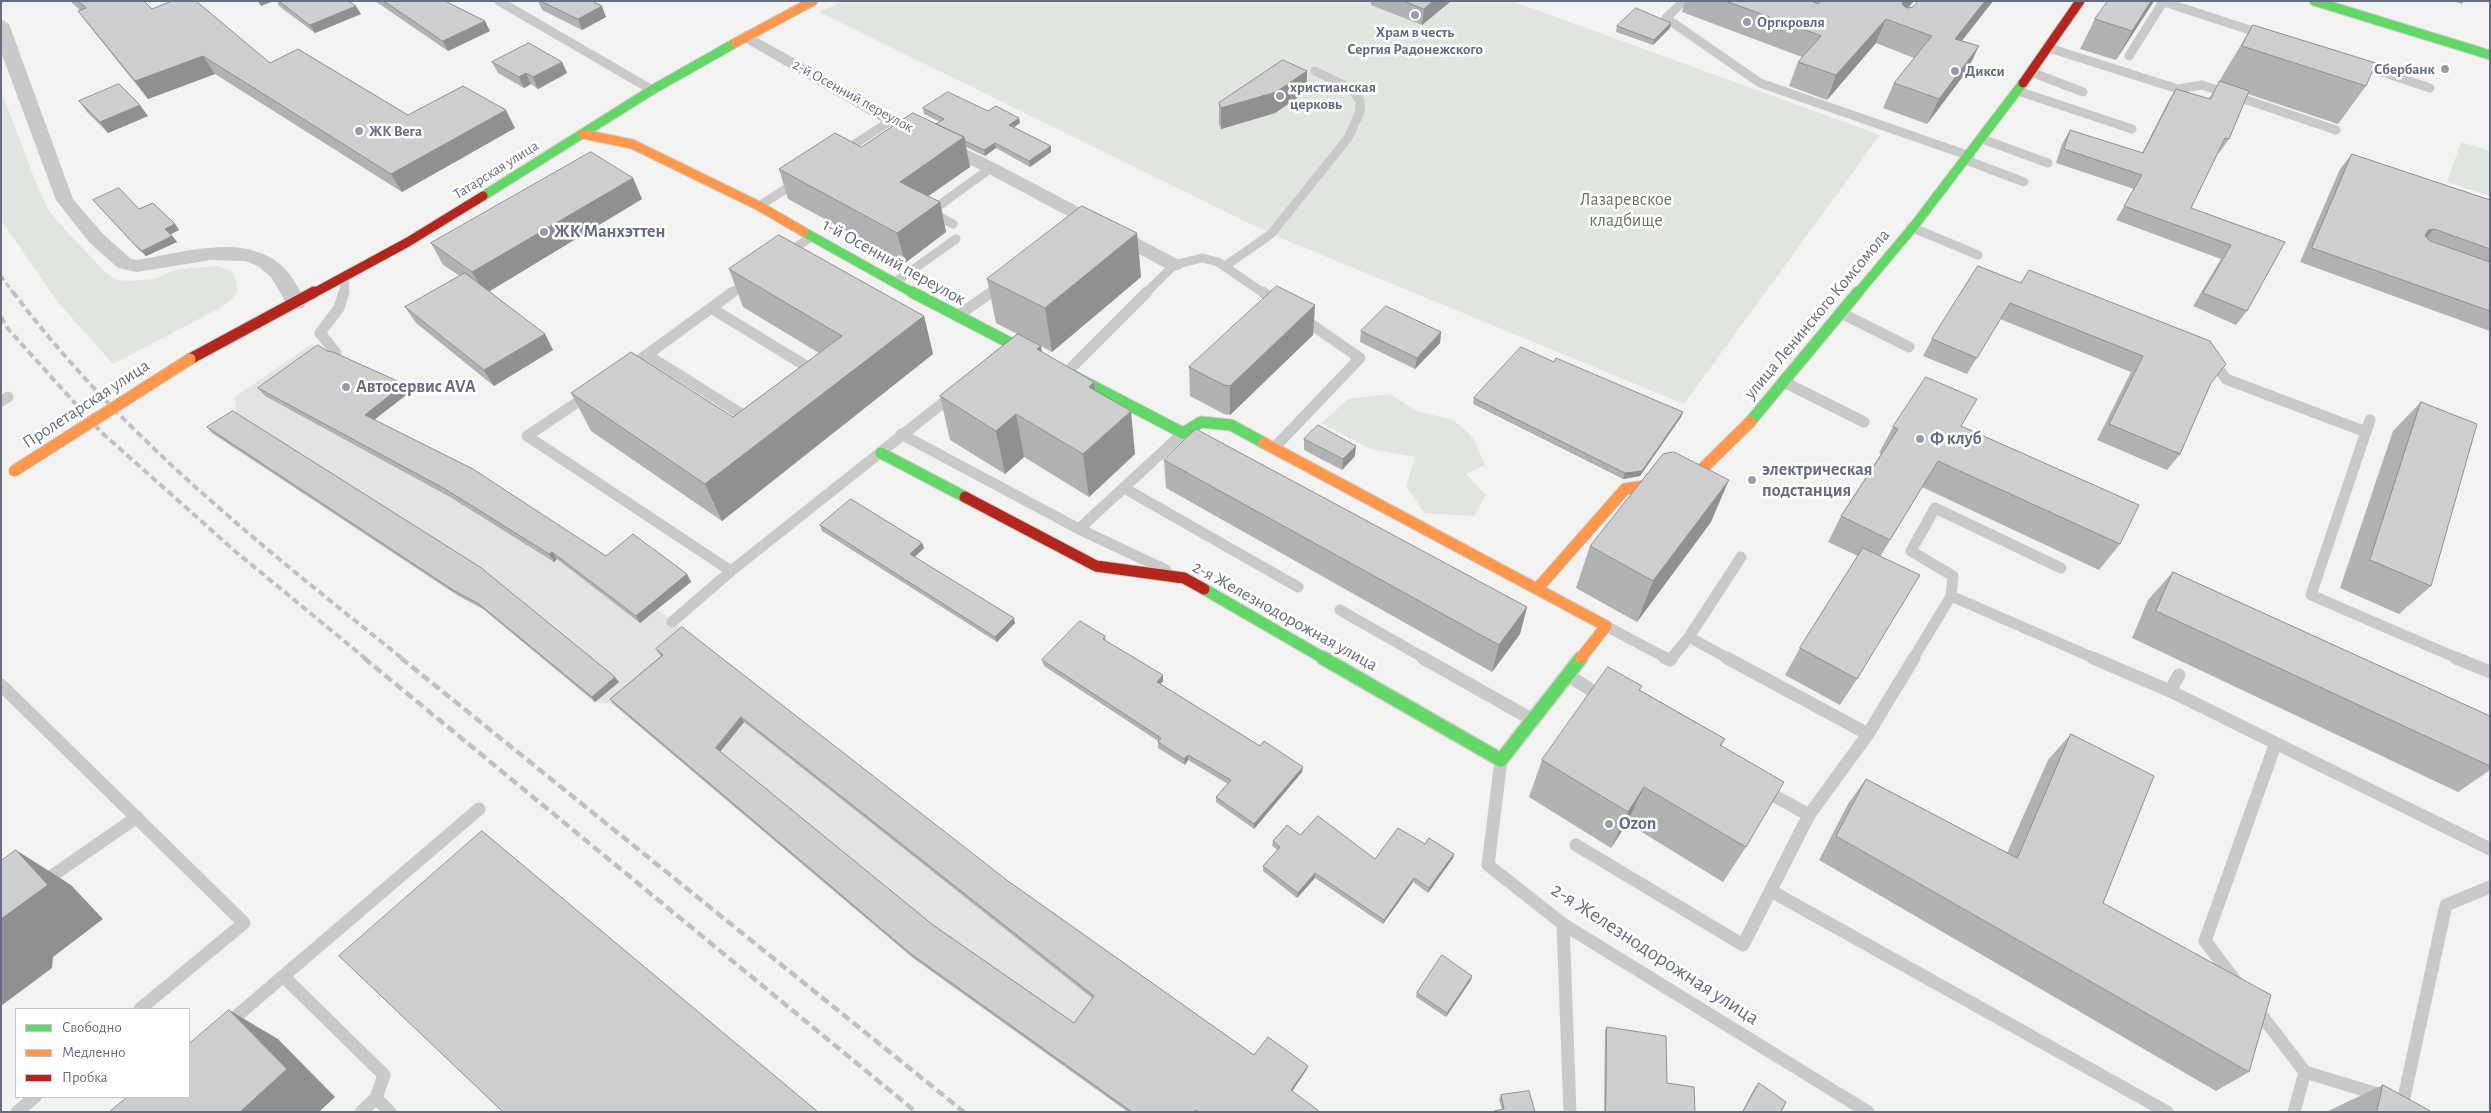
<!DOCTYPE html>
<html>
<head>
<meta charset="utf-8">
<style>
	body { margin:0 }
	#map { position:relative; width:2491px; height:1113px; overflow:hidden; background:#f2f3f1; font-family:"Alegreya Sans",sans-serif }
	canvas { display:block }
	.frame { position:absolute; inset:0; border:2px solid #666d7e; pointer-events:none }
	.legend { position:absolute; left:15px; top:1008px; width:175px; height:90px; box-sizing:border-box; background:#fff; border:1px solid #c2c5cb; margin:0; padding:6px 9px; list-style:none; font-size:15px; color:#666d7e }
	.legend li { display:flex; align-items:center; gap:10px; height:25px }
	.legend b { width:25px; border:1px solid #c2c5cb }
</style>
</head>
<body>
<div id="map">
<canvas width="2491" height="1113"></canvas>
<div class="frame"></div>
<ul class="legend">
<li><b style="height:6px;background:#63d668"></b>Свободно</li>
<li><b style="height:6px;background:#ff974d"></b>Медленно</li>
<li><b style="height:6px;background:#b3261e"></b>Пробка</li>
</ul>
</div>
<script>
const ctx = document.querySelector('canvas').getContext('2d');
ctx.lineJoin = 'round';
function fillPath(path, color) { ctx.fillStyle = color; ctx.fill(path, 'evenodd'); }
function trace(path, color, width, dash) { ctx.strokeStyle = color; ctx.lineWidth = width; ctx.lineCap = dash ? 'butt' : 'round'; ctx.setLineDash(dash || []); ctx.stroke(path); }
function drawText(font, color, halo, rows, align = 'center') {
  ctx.font = font + ' "Alegreya Sans",sans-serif'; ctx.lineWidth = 5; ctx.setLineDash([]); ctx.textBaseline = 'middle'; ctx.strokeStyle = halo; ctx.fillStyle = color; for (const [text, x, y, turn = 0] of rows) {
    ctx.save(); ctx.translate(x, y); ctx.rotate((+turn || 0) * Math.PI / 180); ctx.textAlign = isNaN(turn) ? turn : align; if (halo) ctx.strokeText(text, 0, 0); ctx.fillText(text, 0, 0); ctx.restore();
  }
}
fillPath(new Path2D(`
	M312 344 324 353 410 392 370 423 657 609 1010 885 1197 1112H1128L913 958 614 704 595 702 483 609 457 595 212 433 237 417 235 397Z`), '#e2e3e4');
fillPath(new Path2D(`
	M845 1H1512L1880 135 1684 404 1271 234 819 12Z
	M1 90 38 188 50 213 106 273 118 280 130 281 154 279 178 269 218 266 232 272 236 280 238 291 232 299 220 308 113 364 57 301 1 220Z
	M2461 142 2490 151V196L2447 182Z
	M1389 394 1417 411 1453 420 1473 437 1485 465 1466 474 1486 495 1474 516 1424 513 1406 486 1415 457 1370 449 1322 423 1348 399Z`), '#e1e5e0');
const fastFar2 = new Path2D(`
	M2314 1 2490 55
	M483 196 652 90 735 43
	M804 232 915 294
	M1857 294 1914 226 2023 83`);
const fastFar1 = new Path2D(`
	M912 292 1183 433 1201 422 1231 425 1264 443
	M1750 422 1858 292
	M881 453 965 497
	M1204 589 1325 659`);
const fast = new Path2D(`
	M1323 658 1501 760 1581 658`);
const slowFar1 = new Path2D(`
	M735 43 813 1
	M583 134 632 144 759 206 804 232`);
const slow = new Path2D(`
	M1264 443 1606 626 1581 658
	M1537 589 1625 489 1692 479 1750 422`);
const jamFar1 = new Path2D(`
	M2023 83 2080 1
	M312 294 408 242 483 196`);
const jam = new Path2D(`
	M190 359 314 292
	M965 497 1096 566 1184 578 1204 589`);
trace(fastFar2, '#d0d0d0', 11);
trace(fastFar1, '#d0d0d0', 13);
trace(fast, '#d0d0d0', 16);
trace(slowFar1, '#d0d0d0', 11);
trace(slow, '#d0d0d0', 13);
trace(jamFar1, '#d0d0d0', 11);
trace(jam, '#d0d0d0', 13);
trace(new Path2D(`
	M499 1 652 90
	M1684 1 1666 18 1760 83 1970 156
	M2161 1 2265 35
	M2049 48 2178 89 2202 85 2336 130
	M2129 56 2163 2
	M2361 65 2430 88
	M2031 72 2083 92
	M2018 91 2132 129
	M1982 139 2048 163
	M844 151 892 120
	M1966 160 2024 182
	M759 206 797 182
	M953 224 930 212 991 168
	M1911 227 1978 255
	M786 254 811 237
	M1225 266 1271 234 1348 138 1360 112V101L1352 89 1315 71
	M894 283 956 239
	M344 294 345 278
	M731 294 749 281
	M990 294 1001 286
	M1145 294 1174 265 1202 258 1218 262 1265 294`), '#c9c9ca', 9);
trace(new Path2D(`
	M1263 292 1280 304
	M711 308 816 372
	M1841 313 1909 347
	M957 316 992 292
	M336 353 320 333 339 308 344 292
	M647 355 751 420
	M2215 363 2226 379 2366 432
	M630 367 733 292
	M1066 373 1147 292
	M1784 382 1864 422
	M588 395 527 436 731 571 954 394
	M1 401 8 397
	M2370 420 2311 595 2459 659
	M901 434 1079 529 1183 433
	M1274 448 1360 358 1302 318
	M1124 488 1298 587
	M1079 529 1166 570
	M1951 596 1953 576 1911 551 1935 508 2061 568
	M1340 610 1426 659
	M672 622 731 571
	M1606 626 1668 659
	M1689 637 1729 659
	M1671 659 1689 637 1741 557
	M1913 659 1951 596 2096 659`), '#c9c9ca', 11);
trace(new Path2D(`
	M1423 658 1533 720
	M1665 658 1670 660 1672 658
	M1727 658 1868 734 1914 658
	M2093 658 2170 691 2490 849
	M2456 658 2490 672
	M1568 675 1603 698
	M1 685 244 923 140 1009
	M2170 691 2179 675
	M1501 760 1488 865 1563 924 1868 1112
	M1762 789 1809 815
	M1576 845 1743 945 1809 815 1868 734
	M42 883 137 817
	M1771 891 2167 1112
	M1563 924 1570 1112
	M283 976 384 1075 376 1098 390 1112
	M2237 983 2205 941 2275 745
	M2255 1007 2305 1072 2384 1096
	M226 1025 479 809
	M2403 1102 2446 905 2490 887
	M17 1112 35 1097
	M361 1112 376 1098
	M2294 1112 2305 1072`), '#c9c9ca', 13);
fillPath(new Path2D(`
	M1 19 9 24 73 199 103 234 131 259 137 260C184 253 248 230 286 270 295 279 300 292 306 303L303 308 296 309 289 308 271 277 258 266 245 261 211 260 137 272 118 268 89 242 56 200 1 52Z
	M745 31 898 116 997 164 1181 261 1183 265 1181 269 1174 271 1167 269 985 172 886 124 739 39 737 36Z`), '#c9c9ca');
trace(fastFar2, '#63d668', 9);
trace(fastFar1, '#63d668', 11);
trace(fast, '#63d668', 13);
trace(slowFar1, '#ff974d', 9);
trace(slow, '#ff974d', 11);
trace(jamFar1, '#b3261e', 9);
trace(jam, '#b3261e', 11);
trace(new Path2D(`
	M1 276 14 294`), '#bfc0c1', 3, [5.5, 3]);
trace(new Path2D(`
	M13 292C122 437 263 547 403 659
	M1 317 8 329 101 432 236 552 366 659`), '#bfc0c1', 4, [7, 4]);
trace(new Path2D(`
	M364 658 916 1112
	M401 658 964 1112`), '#bfc0c1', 4.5, [9, 4.5]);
const slowBridge = new Path2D(`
	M14 471 190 359`);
trace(slowBridge, '#d0d0d0', 13, []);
trace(slowBridge, '#ff974d', 11);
fillPath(new Path2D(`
	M70 1H144L152 9 270 63 408 115 515 128 402 192 215 74 148 99 91 28 78 11 80 10Z
	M277 1H348L361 14 315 33 279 6Z
	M375 1H445L485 21 490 31 448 51Z
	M538 1H592L606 17 582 30 542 10Z
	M1371 1H1451L1422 25 1371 5Z
	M1685 1H1914L1908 8 1913 7 1918 1H1993L1962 41 1967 71 1927 124 1883 108 1894 83 1914 58 1876 43 1827 100 1789 86 1798 62 1802 57 1682 12Z
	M2154 1 2116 60 2080 49 2095 19Z
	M2453 1H2464L2462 4Z
	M1671 23 1670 28 1653 45 1616 32 1617 26Z
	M2253 25 2366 86 2338 124 2248 94 2229 139 2219 153H2218L2191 208 2285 242 2247 311 2236 325 2193 306 2221 259 2116 220 2134 189 2056 163 2062 144 2070 130 2142 153 2168 102 2176 89 2209 99 2230 63Z
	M492 62H562L567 73 538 89 531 84 524 88 498 73Z
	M1307 71 1306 92 1275 113 1221 129 1219 124V103Z
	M79 101 148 116 108 133 87 112Z
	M923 108 988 111 1020 123 1014 127 1051 146V152L1030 167 996 148 985 156 966 147 970 167 928 196 940 202 946 232 905 263 788 199 779 169 861 147 936 124 940 122 924 114Z
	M2352 154 2490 200V331L2300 262 2340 169Z
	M633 178 642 199 489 291 545 334 553 350 494 386 416 323 405 307 460 276 443 265 431 243Z
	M93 200 175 224 179 230 171 234 177 242 146 256 139 250Z
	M1137 233 1141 277 1052 352 1041 346V352L1094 382 1095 390 1135 454 1089 497 1024 457 1005 474 950 440 940 396 1017 334 996 323 987 279Z
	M1978 266 2211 383 2180 454 2167 470 2097 440 2131 372 2000 319 1967 374 1923 356 1932 339Z
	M729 269 924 316 933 354 722 521 591 431 571 393 733 417 819 353 743 307Z
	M1315 305 1313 335 1230 415 1224 414 1190 396 1189 367Z
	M1361 331 1441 332 1440 343 1415 369 1360 342Z
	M327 351 410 392 374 420 606 556 687 574 691 582 640 623 557 559 554 562 450 497 265 396 258 388Z
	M1554 362 1683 412 1681 417 1640 476 1623 479 1473 404 1474 398Z
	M2421 402 2431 586 2399 614 2340 588 2393 431Z
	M1961 426 2120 544 2099 570 1922 487 1880 557 1857 679 1840 705 1785 675 1800 648 1858 556 1828 542 1841 516 1881 454 1879 453 1893 427Z
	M207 427 619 682 595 702 483 609 457 595 212 433Z
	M1304 439 1355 456 1342 470 1304 450Z
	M1164 460 1527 607 1520 634 1492 672 1166 488Z
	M1711 522 1637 622 1576 588 1590 546Z
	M820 525 922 543 924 548 915 557 1015 623 997 642 822 531Z
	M2173 572 2490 716V770L2458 792 2132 638 2148 600Z
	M1105 636 1106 641 1163 681 1160 684 1302 772 1254 829 1216 802V797L1228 784 1188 760 1185 765 1158 748V741L1044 666 1042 660Z
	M656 649 1008 881 1254 1055 1307 1069 1292 1091 1320 1112H1128L913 958 613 704 610 699 661 656 659 654ZM744 722 1092 998 1074 1023 933 925 720 752Z
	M1640 690 1725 739 1721 746 1746 847 1723 882 1627 823 1611 848 1529 797 1542 760Z
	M2071 734 2103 903 2249 1072 2216 1091 1819 860 1848 804 1866 779 2007 853 2048 760Z
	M1300 835 1375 859 1425 844 1454 854 1453 858 1428 893 1413 882 1383 924 1315 878 1297 898 1263 871V866L1278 850 1272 846 1273 841Z
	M1471 980 1446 1017 1416 997 1417 993Z
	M1607 1027 1667 1083 1695 1112H1604L1605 1030Z
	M1759 1083 1781 1112H1742L1755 1087Z
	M2383 1085 2432 1112H2326Z
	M1501 1095 1535 1112H1494V1111L1502 1110 1499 1099Z`), '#b0b1b1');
fillPath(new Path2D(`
	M258 1H274L261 6Z
	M1433 1H1451L1422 25 1424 9Z
	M1902 1H1914L1894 23Z
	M1985 1H1993L1944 63 1955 39Z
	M2151 1H2154L2116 60 2132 31Z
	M356 6 361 14 315 33 310 25Z
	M602 6 606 17 582 30 578 19Z
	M1886 19 1876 43 1827 100 1836 75Z
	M485 21 490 31 448 51 443 41Z
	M1671 23 1670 28 1653 45 1654 40Z
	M1979 46 1967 71 1927 124 1939 99Z
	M203 56 215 74 148 99 135 81Z
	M562 62 567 73 538 89 533 77Z
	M1307 71 1306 92 1275 113 1221 129V108Z
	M526 73 531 84 524 88 519 77Z
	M140 105 148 116 108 133 100 122Z
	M506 110 515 128 402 192 391 174Z
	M1019 118 1020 123 1010 130 1009 125Z
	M964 137 970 167 907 211 900 182Z
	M995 143 996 148 985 156 984 150Z
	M1051 146V152L1030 167 1029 161Z
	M633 178 642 199 485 294 472 272Z
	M940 202 946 232 905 263 897 233Z
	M175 224 179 230 169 235 165 229Z
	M2434 229 2421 244 2428 230Z
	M1137 233 1141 277 1052 352 1045 308Z
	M172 236 177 242 146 256 142 251Z
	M1315 305 1313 335 1230 415V386Z
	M924 316 933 354 722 521 705 484Z
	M1441 332 1440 343 1415 369 1417 358Z
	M545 334 553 350 494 386 484 370Z
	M1041 346 1048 390 1037 349Z
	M1094 382 1100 426 1089 387Z
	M404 384 410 392 370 423 365 415Z
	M1131 411 1135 454 1089 497 1083 454Z
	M1683 412 1681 417 1640 476 1623 479 1625 473Z
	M1016 414 1024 457 1005 474 996 431Z
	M1356 446 1355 456 1342 470 1343 459Z
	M1729 480 1711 522 1637 622 1653 581Z
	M922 543 924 548 912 559 910 554Z
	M552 552 557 559 554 562 549 554Z
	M687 574 691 582 640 623 636 616Z
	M1527 607 1520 634 1492 672 1499 645Z
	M1014 618 1015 623 997 642 995 637Z
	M1163 675V681L1157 688V682Z
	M615 677 619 682 595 702 592 697Z
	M741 717 744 722 719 753 716 748Z
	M1188 755V760L1185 765 1184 759Z
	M1303 767 1302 772 1254 829V824Z
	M1644 787 1627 823 1611 848 1628 812Z
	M16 850 71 885 103 919 53 957 52 968 1 1006V919Z
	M1454 854 1453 858 1428 893 1429 888Z
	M1315 873V878L1297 898 1298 893Z
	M1414 878 1413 882 1383 924 1384 920Z
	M1472 976 1471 980 1446 1017 1447 1013Z
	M229 1010 278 1039 335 1097 319 1112H240Z
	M1308 1066 1307 1069 1291 1093V1090Z`), '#909090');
const building = new Path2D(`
	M78 1H144L152 9 172 1H196L270 63 298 49 408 115 463 86 506 110 391 174 203 56 135 81 78 11 86 8Z
	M279 1H348L356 6 310 25Z
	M384 1H445L485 21 443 41Z
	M541 1H592L602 6 578 19Z
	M1404 1H1433L1424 9Z
	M1726 1H1811L1818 4 1821 1H1903L1902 4 1906 8 1913 7 1918 1H1985L1955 39 1979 46 1939 99 1894 83 1932 36 1886 19 1836 75 1798 62 1821 36Z
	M2108 1H2151L2132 31 2095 19Z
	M1636 8 1671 23 1654 40 1617 26Z
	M2253 25 2376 63 2366 86 2242 46Z
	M529 43 562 62 533 77 526 73 519 77 492 62Z
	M1283 60 1307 71 1276 92 1221 108 1219 103Z
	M2220 81 2249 91 2229 139 2225 138 2191 208 2285 242 2247 311 2203 293 2231 245 2124 206 2142 175 2064 149 2070 130 2143 153 2176 89 2210 99Z
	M119 84 140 105 100 122 79 101Z
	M948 92 988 111 996 106 1019 118 1009 125 1051 146 1029 161 995 143 984 150 965 141 964 137 936 124 944 119 923 108Z
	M913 113 964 137 900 182 940 202 897 233 779 169 835 133 861 147Z
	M591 152 633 178 472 272 431 243Z
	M2352 154 2490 200V249L2434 229 2428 230 2425 236 2430 241 2490 262V311L2312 248Z
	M119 188 139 209 153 203 175 224 165 229 172 236 142 251 134 244 93 200Z
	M1082 206 1137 233 1045 308 987 279Z
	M779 235 924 316 705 484 571 393 631 352 733 417 842 336 729 269Z
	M1978 266 2021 283 2029 270 2210 341 2226 364 2211 383 2180 454 2109 424 2143 356 2010 303 1977 358 1932 339Z
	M465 273 545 334 484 370 405 307Z
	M1277 286 1315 305 1230 386 1224 385 1189 367Z
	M1386 306 1441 332 1417 358 1361 331Z
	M1018 334 1041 346 1037 349 1094 382 1089 387 1131 411 1083 454 1016 414 996 431 940 396Z
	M318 345 327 351 333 352 404 384 365 415 473 469 606 556 633 534 687 574 636 616 552 552 549 554 445 489 258 388Z
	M1521 347 1554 362 1556 358 1683 412 1642 471 1625 473 1474 398Z
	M1926 377 1977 399 1961 426 2139 505 2120 544 1938 461 1890 540 1841 516 1898 429 1893 427Z
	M2421 402 2477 424 2431 586 2370 560Z
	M233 411 480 567 615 677 592 697 479 604 453 590 207 427Z
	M1318 425 1356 446 1343 459 1304 439Z
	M1196 429 1527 607 1499 645 1164 460Z
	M1674 452 1729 480 1653 581 1590 546 1663 454Z
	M851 499 922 543 910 554 1014 618 995 637 820 525Z
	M1863 548 1920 575 1857 679 1800 648Z
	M2173 572 2490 716V766L2156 611Z
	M1080 621 1105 636 1103 639 1163 675 1157 682 1260 746 1264 741 1303 767 1254 824 1216 797 1231 780 1188 755 1184 759 1158 742 1161 738 1042 660Z
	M682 627 1008 881 1254 1055 1268 1037 1308 1066 1291 1090 1320 1112H1199L1196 1110 1195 1112H1132L911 954 610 699 663 655 656 649ZM741 717 1094 996 1074 1023 933 925 716 748Z
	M1608 667 1642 686 1639 690 1725 739 1720 745 1784 782 1746 847 1644 787 1628 812 1542 760Z
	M2071 734 2154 776 2103 903 2271 995 2249 1072 1836 836 1866 779 2017 858Z
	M1318 816 1375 859 1398 828 1425 844 1429 838 1454 854 1429 888 1414 878 1384 920 1315 873 1298 893 1263 866 1280 847 1273 841 1287 825 1300 835Z
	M482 831 818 1112H503L339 956Z
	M16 850 48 885 1 919V861Z
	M1442 955 1472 976 1447 1013 1417 993Z
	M229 1010 287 1069 240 1112H109L127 1097H189V1044Z
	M1607 1027 1666 1036 1667 1083 1694 1087 1695 1112H1606Z
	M1759 1083 1786 1102 1781 1112H1743Z
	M2383 1085 2432 1112H2377Z
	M1529 1091 1535 1112H1494V1111L1504 1109 1501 1095Z`);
fillPath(building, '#cdcece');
trace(building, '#909090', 1);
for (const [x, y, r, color] of [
	[1415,15,5,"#979ca6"],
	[1747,22,5,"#979ca6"],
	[2445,69,5,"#979ca6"],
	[1955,71,5,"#979ca6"],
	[1280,96,5,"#979ca6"],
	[359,131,5,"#979ca6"],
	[544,232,5,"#979ca6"],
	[346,387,5,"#979ca6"],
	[1920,439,5,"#979ca6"],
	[1752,480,5,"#979ca6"],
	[1609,824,5,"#979ca6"]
]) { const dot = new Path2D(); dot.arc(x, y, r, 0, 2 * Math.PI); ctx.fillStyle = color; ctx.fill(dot); trace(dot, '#fff', 2); }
drawText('bold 15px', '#666d7e', '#fff', [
	["Оргкровля",1757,22],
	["Храм в честь",1415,32,"center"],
	["Сергия Радонежского",1415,49,"center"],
	["Сбербанк",2435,69,"right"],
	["Дикси",1965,71],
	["христианская",1290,87],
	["церковь",1290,104],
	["ЖК Вега",369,131]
], 'left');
drawText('15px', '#666d7e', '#fff', [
	["2-й Осенний переулок",853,96,29],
	["Татарская улица",496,170,-32]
]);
drawText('18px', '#647665', '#fff', [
	["Лазаревское",1626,200],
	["кладбище",1626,221]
]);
drawText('bold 18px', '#666d7e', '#fff', [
	["ЖК Манхэттен",554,232],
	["Автосервис AVA",356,387],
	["Ф клуб",1930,439],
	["электрическая",1762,470],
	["подстанция",1762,491],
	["Ozon",1619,824]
], 'left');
drawText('18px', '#666d7e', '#fff', [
	["1-й Осенний переулок",894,262,29],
	["улица Ленинского Комсомола",1817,314,-50],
	["Пролетарская улица",86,404,-33],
	["2-я Железнодорожная улица",1285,616,29]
]);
drawText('21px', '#666d7e', '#fff', [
	["2-я Железнодорожная улица",1655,954,33]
]);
</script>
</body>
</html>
